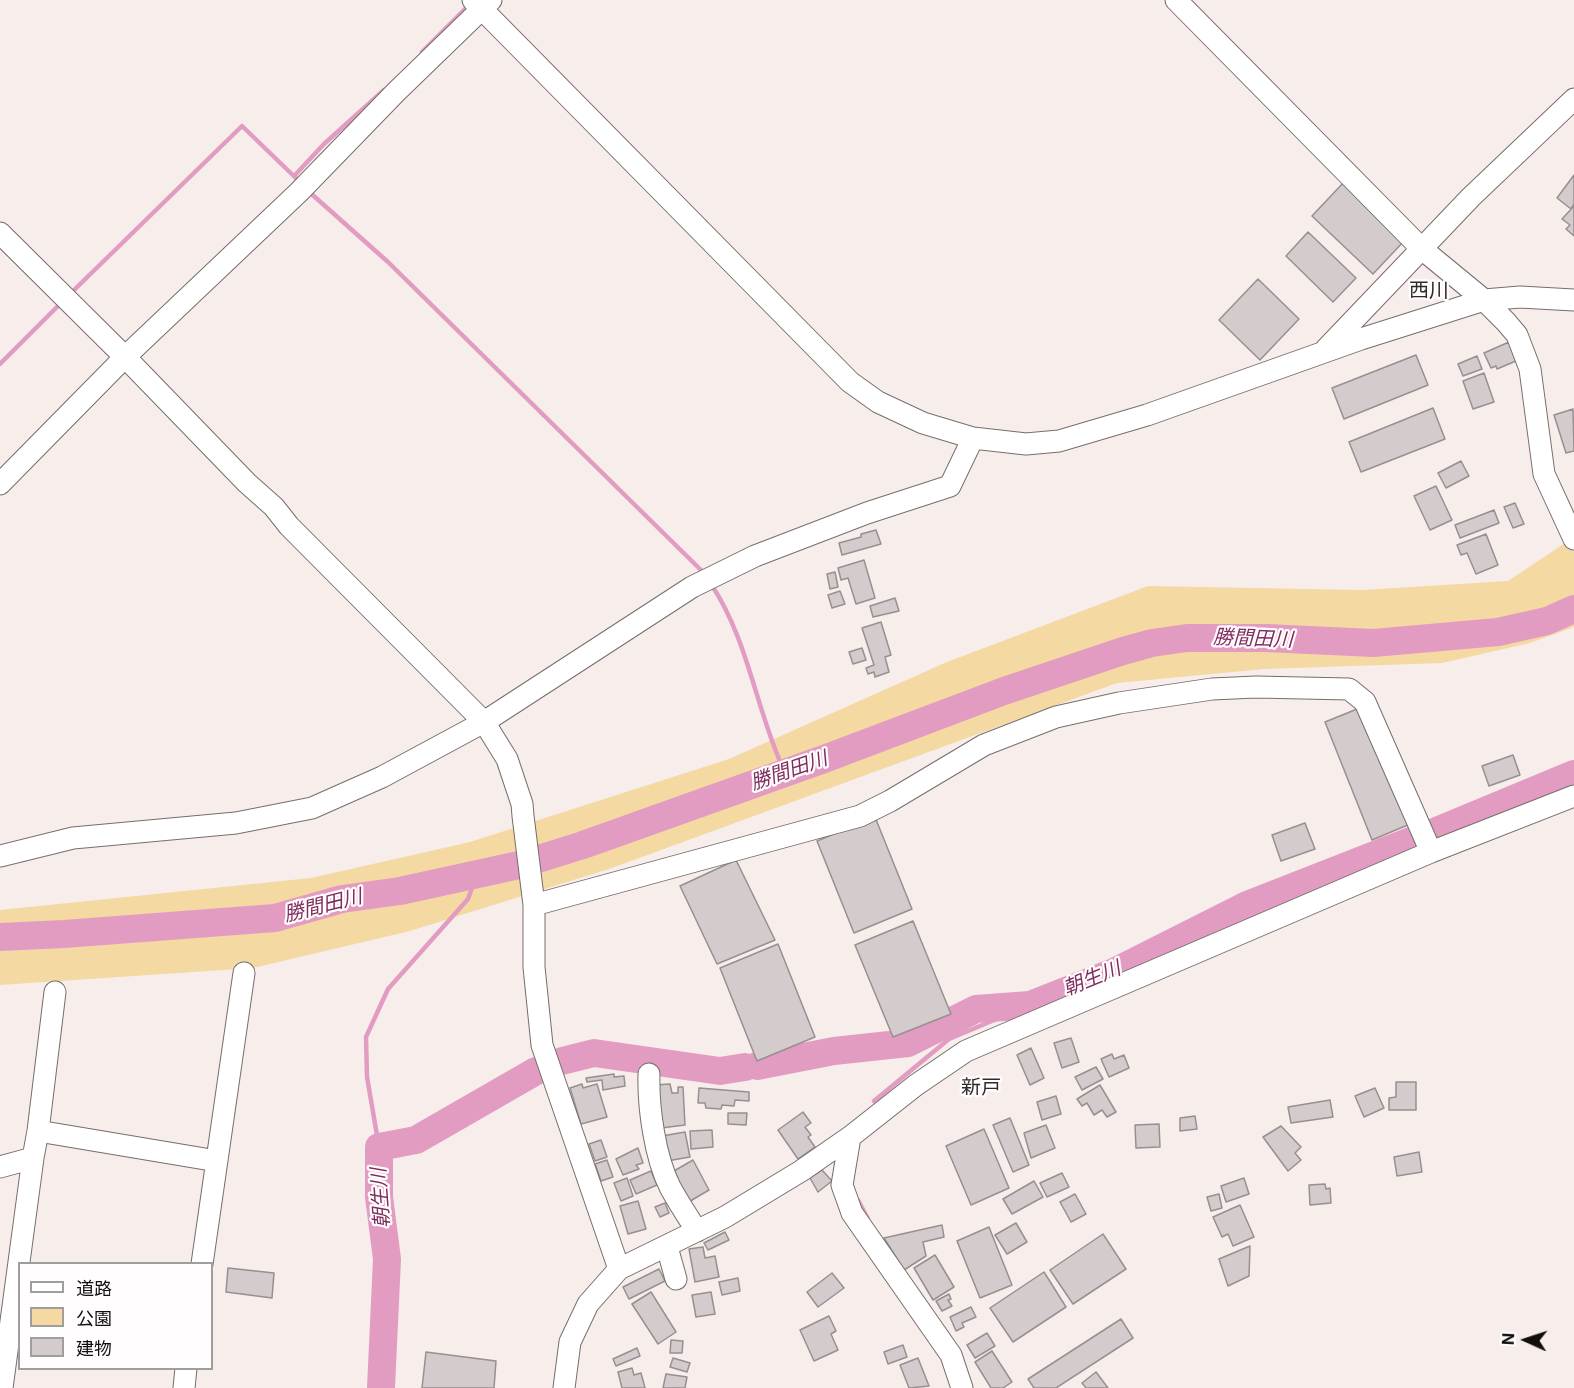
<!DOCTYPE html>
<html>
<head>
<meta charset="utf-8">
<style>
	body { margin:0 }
	#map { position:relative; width:1574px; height:1388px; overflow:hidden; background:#f7eeec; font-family:Inter,"Noto Sans JP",sans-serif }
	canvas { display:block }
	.legend { position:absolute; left:18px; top:1262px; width:195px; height:108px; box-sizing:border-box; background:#fffdfd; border:2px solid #a09d9d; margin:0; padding:8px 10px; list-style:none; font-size:18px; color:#110e0d }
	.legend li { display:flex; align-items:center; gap:12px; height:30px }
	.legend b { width:30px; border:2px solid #a09d9d }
	.north { position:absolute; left:1496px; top:1310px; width:60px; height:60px; -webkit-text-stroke:4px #fffdfd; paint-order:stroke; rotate:273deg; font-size:16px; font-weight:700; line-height:24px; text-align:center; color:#110e0d }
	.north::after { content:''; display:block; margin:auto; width:21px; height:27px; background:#110e0d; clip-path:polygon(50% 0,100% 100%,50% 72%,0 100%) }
</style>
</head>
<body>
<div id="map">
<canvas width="1574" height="1388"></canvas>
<ul class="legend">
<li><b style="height:8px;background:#fff"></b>道路</li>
<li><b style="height:16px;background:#f4d9a3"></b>公園</li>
<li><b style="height:16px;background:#d4cbcc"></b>建物</li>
</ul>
<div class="north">N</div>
</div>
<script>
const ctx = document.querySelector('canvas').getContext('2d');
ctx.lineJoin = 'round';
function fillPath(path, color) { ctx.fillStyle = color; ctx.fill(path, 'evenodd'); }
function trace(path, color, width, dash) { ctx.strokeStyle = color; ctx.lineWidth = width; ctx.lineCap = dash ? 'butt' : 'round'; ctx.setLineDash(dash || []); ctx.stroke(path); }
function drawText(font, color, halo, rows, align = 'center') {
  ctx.font = font + ' Inter,"Noto Sans JP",sans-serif'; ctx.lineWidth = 4.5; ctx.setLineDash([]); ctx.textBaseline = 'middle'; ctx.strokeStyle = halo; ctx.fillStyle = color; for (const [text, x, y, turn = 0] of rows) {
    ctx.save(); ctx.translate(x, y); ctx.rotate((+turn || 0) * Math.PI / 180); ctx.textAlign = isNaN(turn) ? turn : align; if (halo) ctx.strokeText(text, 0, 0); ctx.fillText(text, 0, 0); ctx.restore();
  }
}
fillPath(new Path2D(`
	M1574 537V627L1530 643 1442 663 1265 669 1117 683 612 868 410 931 253 968 0 985V910L311 878 470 842 729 759 947 662 1148 586 1362 590 1508 581Z`), '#f4d9a3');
trace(new Path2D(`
	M422 52 469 5
	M295 175 324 144 384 90
	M307 190 388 262 705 574
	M70 294 242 126 300 182
	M0 364 62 302
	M711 584C749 641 756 711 785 773
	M874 1101 949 1039 1030 1005
	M379 1147 367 1077 366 1037 388 989 468 899 477 874
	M858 1200 868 1219`), '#e39cc1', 4.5);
trace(new Path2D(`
	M1432 833 1574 774
	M0 937 64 934 275 918 342 899 400 891 519 865 583 845 824 759 1004 691 1123 651 1152 643 1187 638H1266L1373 643 1498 632 1547 621 1574 609
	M562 1061 594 1053 720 1071 745 1067
	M757 1066 834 1051 908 1043 976 1009 1030 1005 1114 972 1247 905 1413 840
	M381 1388 387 1259 379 1197V1147L416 1140 536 1071`), '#e39cc1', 28);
const building = new Path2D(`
	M1574 175V204L1571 209 1557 198Z
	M1344 182 1405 240 1373 274 1312 216Z
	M1574 206V236L1566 229 1570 225 1562 219Z
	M1308 232 1356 278 1333 302 1286 256Z
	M1258 279 1299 319 1260 360 1219 320Z
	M1509 342 1516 361 1497 369 1496 366 1491 368 1484 353Z
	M1416 355 1428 385 1344 419 1332 388Z
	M1477 356 1482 369 1463 376 1458 364Z
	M1484 373 1494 402 1473 409 1463 381Z
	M1433 408 1445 439 1361 472 1349 442Z
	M1573 409 1574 451 1566 453 1554 415Z
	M1461 461 1469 476 1446 488 1438 473Z
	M1436 486 1452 520 1430 530 1414 496Z
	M1515 503 1524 524 1513 528 1504 507Z
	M1494 510 1499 523 1460 538 1455 525Z
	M876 530 881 544 842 555 839 543 861 537V534Z
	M1486 534 1498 565 1476 574 1467 553 1461 555 1457 545Z
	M864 560 875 598 856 604 848 578 841 580 838 568Z
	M835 572 838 587 830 589 827 574Z
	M840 591 845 604 832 608 828 595Z
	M895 598 899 611 873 617 870 606Z
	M881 622 891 655 885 657 889 672 875 677 874 672 868 674 866 668 874 665 862 628Z
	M862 648 866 660 853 664 849 652Z
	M1362 707 1410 824 1372 840 1325 722Z
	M1513 755 1520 775 1489 786 1482 766Z
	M875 817 912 909 854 933 817 841Z
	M1305 823 1315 849 1281 861 1272 835Z
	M736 860 775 940 717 964 680 886Z
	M913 921 951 1014 893 1037 855 945Z
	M778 944 815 1037 757 1061 720 968Z
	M1071 1038 1079 1062 1062 1068 1054 1043Z
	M1031 1048 1044 1078 1030 1085 1017 1055Z
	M1112 1054 1114 1059 1124 1055 1129 1068 1109 1077 1101 1059Z
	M1096 1067 1103 1079 1082 1090 1075 1077Z
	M614 1074V1077L624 1076 625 1086 603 1090 602 1080 587 1082 586 1078Z
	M1396 1082H1416V1110H1389V1098L1396 1097Z
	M582 1084 583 1088 597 1084 607 1117 581 1124 570 1088Z
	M670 1084 672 1093H678V1087H683L685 1125 661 1128 655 1085Z
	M1100 1085 1116 1112 1107 1117 1102 1110 1094 1115 1087 1103 1082 1106 1077 1099Z
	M699 1088 749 1092V1101L735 1100 734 1106 722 1105 721 1109 706 1108 705 1103H698Z
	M1375 1088 1384 1108 1364 1117 1355 1096Z
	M1056 1096 1061 1114 1042 1120 1037 1102Z
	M1330 1100 1333 1117 1291 1123 1288 1107Z
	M803 1112 811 1123 805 1127 811 1135 808 1137 815 1147 798 1159 778 1130Z
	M728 1113H747L746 1125 728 1124Z
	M1195 1116 1197 1129 1180 1131V1118Z
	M1010 1118 1029 1165 1013 1172 993 1125Z
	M1159 1124 1160 1147 1136 1148 1135 1125Z
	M1046 1125 1055 1148 1031 1158 1024 1133Z
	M1281 1126 1301 1147 1295 1153 1301 1160 1288 1171 1263 1137Z
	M984 1129 1009 1188 971 1205 946 1146Z
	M712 1130 713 1147 691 1149 690 1131Z
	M685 1132 690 1157 667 1161 662 1136Z
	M601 1140 607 1157 595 1161 589 1144Z
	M638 1148 643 1163 636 1165 639 1169 623 1175 616 1159Z
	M1419 1152 1422 1172 1397 1176 1394 1157Z
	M607 1160 613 1177 601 1181 595 1164Z
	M693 1160 709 1190 687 1203 674 1171Z
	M822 1170 832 1181 818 1192 810 1178Z
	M651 1171 657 1185 636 1194 630 1180Z
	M1062 1173 1069 1187 1047 1197 1040 1183Z
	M627 1178 633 1196 621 1201 614 1183Z
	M1244 1178 1249 1194 1226 1202 1221 1186Z
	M1034 1181 1043 1197 1012 1214 1003 1199Z
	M1325 1184 1326 1189 1330 1188 1331 1203 1310 1205 1309 1185Z
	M1075 1194 1086 1214 1071 1222 1060 1202Z
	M1219 1194 1222 1208 1211 1211 1207 1197Z
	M638 1201 646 1229 628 1234 620 1206Z
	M665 1203 669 1213 660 1217 655 1207Z
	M1240 1205 1254 1237 1233 1246 1228 1234 1222 1237 1213 1217Z
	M1016 1223 1027 1242 1007 1254 995 1235Z
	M942 1225 944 1237 923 1242 926 1256 904 1270 884 1238Z
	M989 1227 1012 1285 980 1298 957 1241Z
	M725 1232 729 1240 708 1250 704 1243Z
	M1103 1234 1126 1269 1073 1304 1050 1270Z
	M1250 1246 1249 1276 1228 1286 1219 1259Z
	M703 1247 705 1258 715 1256 719 1277 695 1282 689 1249Z
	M935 1255 954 1287 933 1300 914 1268Z
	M228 1268 274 1273 272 1298 226 1292Z
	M659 1269 665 1281 629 1299 623 1287Z
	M1044 1272 1066 1307 1013 1342 990 1308Z
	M832 1273 844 1288 818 1307 807 1292Z
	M738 1278 740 1291 722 1295 719 1282Z
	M651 1292 676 1332 658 1344 632 1304Z
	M711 1292 715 1314 696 1317 692 1295Z
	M949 1294 951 1299 948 1300 952 1306 942 1311 936 1301Z
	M971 1307 976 1317 962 1323 964 1327 956 1331 950 1317Z
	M829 1316 836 1331 831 1334 838 1350 814 1361 800 1330Z
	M1121 1319 1133 1338 1056 1388H1034L1028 1379Z
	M987 1333 995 1346 975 1358 967 1345Z
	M671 1340 683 1341 682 1353H670Z
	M903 1345 907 1357 888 1364 884 1352Z
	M637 1348 640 1356 616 1366 613 1359Z
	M992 1351 1012 1382 1003 1388H991L975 1362Z
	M426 1352 496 1361 494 1388H422Z
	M673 1358 690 1363 687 1372 670 1367Z
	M918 1358 929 1386 909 1388 900 1365Z
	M632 1368 634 1375 641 1373 645 1388H622L618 1372Z
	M1096 1372 1108 1388H1086L1082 1383Z
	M666 1374 687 1377 685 1388H663Z`);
fillPath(building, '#d4cbcc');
trace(building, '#978f90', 1.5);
const minor = new Path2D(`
	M473 0 850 382 878 402 923 423 973 438 1026 444 1059 441 1147 415 1361 339 1484 300 1520 297 1574 300
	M1176 0 1422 249 1484 300 1506 322 1517 335 1530 369 1544 474 1574 539
	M0 233 125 357 247 483 274 507 289 526 484 722 507 759 522 804 523 816 534 905V967L542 1045 619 1269
	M1326 349 1471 197 1574 99
	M0 484 125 357 299 192 396 92 491 0
	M0 856 73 838 236 823 312 808 382 777 484 722 692 587 755 556 867 513 950 486 973 438
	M534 905 860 816 890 801 984 745 1056 717 1119 703 1212 689 1256 687 1349 689 1365 702 1431 852
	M649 1074C648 1108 655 1157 670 1187 678 1202 688 1217 697 1231
	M38 1131 217 1161
	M850 1137 842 1185 852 1213 951 1355 962 1388
	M0 1167 33 1158 38 1131 55 992
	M667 1247 676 1279
	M202 1264 244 973
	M2 1388 33 1158
	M184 1388 186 1368
	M564 1388 570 1342 588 1304 619 1269 725 1217 801 1171 850 1137 916 1085 966 1051 1431 852 1574 796`);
trace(minor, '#766e6c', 23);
trace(minor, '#fff', 21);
drawText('20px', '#302a28', '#fffdfd', [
	["西川",1429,291],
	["新戸",981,1088]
]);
drawText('italic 20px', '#7f2d5e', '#fffdfd', [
	["勝間田川",1253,639,2],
	["勝間田川",789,771,-19],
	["勝間田川",323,906,-14],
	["朝生川",1092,979,-22],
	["朝生川",381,1198,-94]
]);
</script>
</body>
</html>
